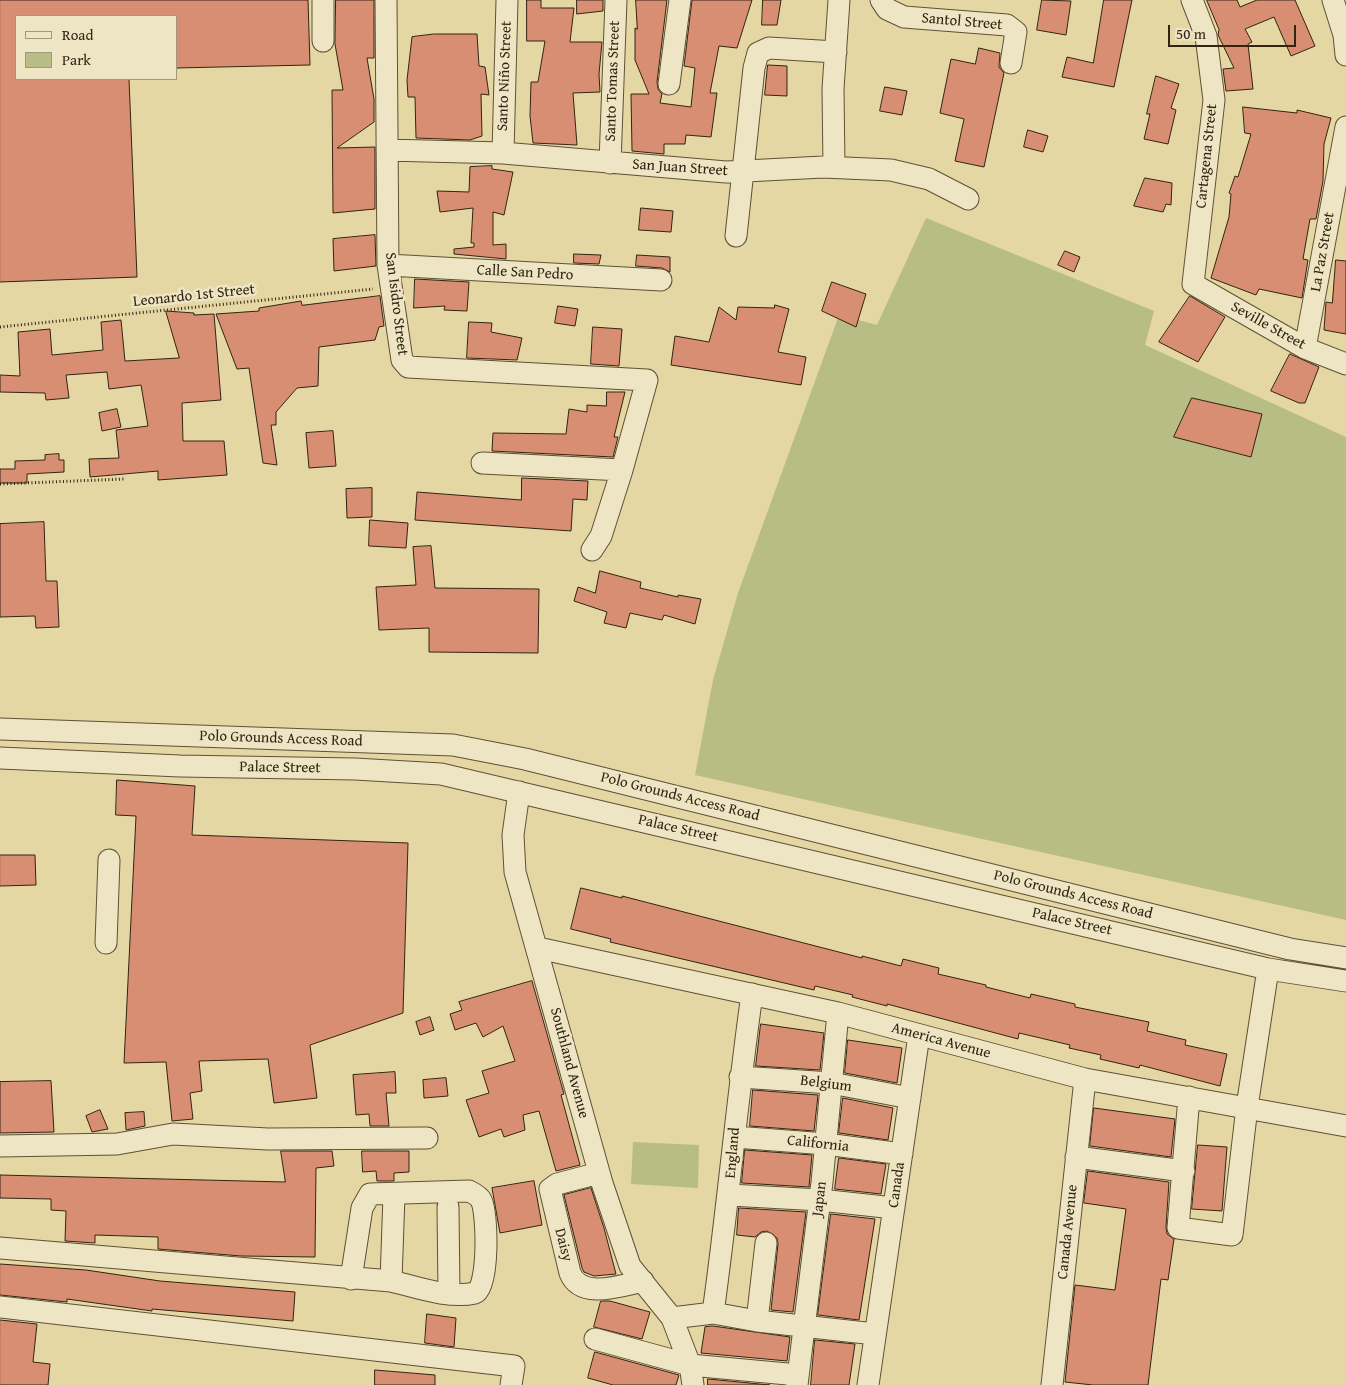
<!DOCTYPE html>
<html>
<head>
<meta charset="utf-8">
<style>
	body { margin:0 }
	#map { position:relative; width:1346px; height:1385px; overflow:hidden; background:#e5d7a4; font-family:"Gentium Book Plus",serif }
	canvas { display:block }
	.legend { position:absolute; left:15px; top:15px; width:162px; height:65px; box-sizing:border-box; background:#eee5c4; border:1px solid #a3977d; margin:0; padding:6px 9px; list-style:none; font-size:15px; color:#332312 }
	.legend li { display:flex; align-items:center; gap:10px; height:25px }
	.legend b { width:25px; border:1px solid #a3977d }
	.scale { position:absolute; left:1168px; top:25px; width:128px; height:22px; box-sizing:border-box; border:2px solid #332312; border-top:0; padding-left:6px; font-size:15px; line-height:18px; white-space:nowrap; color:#332312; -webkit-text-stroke:4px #eee5c4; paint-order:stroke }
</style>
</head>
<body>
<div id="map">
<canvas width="1346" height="1385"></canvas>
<ul class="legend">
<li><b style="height:6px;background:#eee5c4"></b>Road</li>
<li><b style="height:14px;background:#b7bd84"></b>Park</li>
</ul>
<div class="scale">50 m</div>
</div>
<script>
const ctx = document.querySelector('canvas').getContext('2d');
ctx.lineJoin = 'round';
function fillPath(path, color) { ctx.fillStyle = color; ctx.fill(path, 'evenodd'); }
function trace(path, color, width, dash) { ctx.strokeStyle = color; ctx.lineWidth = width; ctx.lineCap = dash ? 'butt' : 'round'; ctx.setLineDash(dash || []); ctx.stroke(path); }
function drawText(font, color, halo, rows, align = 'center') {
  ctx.font = font + ' "Gentium Book Plus",serif'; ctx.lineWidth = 5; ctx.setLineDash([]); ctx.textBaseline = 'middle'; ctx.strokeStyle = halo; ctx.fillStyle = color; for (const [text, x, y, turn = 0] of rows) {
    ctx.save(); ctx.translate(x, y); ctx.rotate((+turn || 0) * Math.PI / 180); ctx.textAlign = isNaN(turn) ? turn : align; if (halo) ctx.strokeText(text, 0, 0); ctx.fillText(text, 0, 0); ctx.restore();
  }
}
fillPath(new Path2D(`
	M926 218 1154 311 1145 345 1346 437V920L695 775 713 680 738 593 839 315 877 325Z
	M633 1142 699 1145 698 1188 631 1184Z`), '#b7bd84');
const building = new Path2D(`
	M0 0H308L310 65 176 68V16H16V79H129L137 277 0 282Z
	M336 0H374V58H367L374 99V122L337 148 375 147V209L333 213 332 90H343L335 44Z
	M527 0H541V8H574L570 42H602L599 74 600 92 573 93 577 145 533 143 530 116 531 82H538L545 41H527Z
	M577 0H603V11L577 14Z
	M636 0H667L657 82 658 89 662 94 660 103 691 107 695 68 684 66 692 0H752L737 48 719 46 710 93H717L711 137 686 135 685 144H664V154L632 151 631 94H649L635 60V28L637 29Z
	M763 0H781L777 25H762Z
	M1042 0 1071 1 1066 35 1037 30Z
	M1104 0H1132L1114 87 1062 77 1067 57 1093 63Z
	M1207 0H1237L1240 7 1257 0H1295L1315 46 1291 56 1274 17 1245 29 1252 42 1248 44 1253 89 1226 91 1223 69 1234 68 1218 35 1219 30Z
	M434 34H477L479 66 485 67 489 95 481 94 482 136 470 140 416 138 415 97H408L407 80 412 37Z
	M979 48 1000 53 999 67 1004 73 984 167 955 161 964 119 940 113 951 59 975 64Z
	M768 65 787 66V96L765 95Z
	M1156 76 1179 84 1171 108 1176 110 1168 144 1144 139 1150 114H1147Z
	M885 87 907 91 902 115 880 111Z
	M1243 107 1297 113V110L1331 118 1324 144 1323 181 1316 219H1310L1303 259 1308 260 1302 298 1259 289 1256 295 1211 278 1229 217 1231 194 1229 193 1235 176 1238 177 1251 134 1245 133Z
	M1028 130 1048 136 1043 152 1024 147Z
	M492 166V169L513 172 504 215 493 212V245L506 244V259L454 254V249L474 247V243H471L473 208 440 212 437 191 469 192 470 167Z
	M1145 178 1172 183 1171 205 1166 204 1163 212 1134 206Z
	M641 208 673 211 671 232 639 230Z
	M375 235 376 266 334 271 333 239Z
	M1065 251 1080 257 1074 272 1058 265Z
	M574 254 601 255 599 264 574 263Z
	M637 255 670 257V272L662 268 636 266Z
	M1336 260 1346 261V334L1324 330 1326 302 1332 303Z
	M415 279 469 282 467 311 444 310 445 306 414 308Z
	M832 282 866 294 856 327 822 311Z
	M380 296 384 326 379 327 375 340 319 347 318 386 297 388 276 412V425H271L277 465 263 463 249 368 237 369 216 314 259 311V308L301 301 302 305Z
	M1190 296 1225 317 1198 362 1159 342Z
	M775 305 789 309 778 352 806 357 801 385 671 365 675 336 709 342 719 307 736 320 738 307 774 308Z
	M558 306 578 309 575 326 555 323Z
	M166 311 194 313V315L214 314 221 400 182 403 183 441H224L227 475 158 480V471L90 477 89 459 119 458 116 430 148 426 141 385 109 389 107 372 66 375 69 398 46 400 45 393 0 392V375L20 376 18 332 50 329 52 355 103 350 101 322 121 320 125 361 179 358Z
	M469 322 492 323 491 332 522 338 517 360 467 358Z
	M593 327 622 329 619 366 591 364Z
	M1290 354 1319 367 1305 403H1299L1271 391Z
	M607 392H625L614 437H618L613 457 492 451 493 433 566 434 569 409 587 412V405L606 406Z
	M1192 398 1262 414 1251 457 1174 437Z
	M117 409 121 427 102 431 99 413Z
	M333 431 336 466 309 468 306 433Z
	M59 454V460H64V472L27 474V483H0V469H15V461L45 460V455Z
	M522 478 588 481 587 500 573 499 571 531 415 520 417 492 521 500Z
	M372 488V517L347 518 346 489Z
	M370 520 408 523 406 548 369 546Z
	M44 522 46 581H57L59 627 36 628 35 616 0 617V524Z
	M431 546 435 588 539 589 538 653 429 652V628L379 630 376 587 416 585 413 547Z
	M600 571 641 582 640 588 678 597V595L701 599 695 624 664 615 662 620 630 613 626 628 604 623 607 612 574 601 578 587 595 593Z
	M117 780 195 786 192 835 408 843 403 1013 310 1045 317 1098 274 1103 268 1059 199 1061 202 1091 190 1093 193 1119 172 1121 166 1062 124 1063 136 816 116 815Z
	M0 855H35L36 885 0 886Z
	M581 888 622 898V896L862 958V956L901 966 903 959 939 968 938 974 986 985V987L1030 998 1031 994 1075 1004V1007L1149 1022 1147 1031 1186 1040 1185 1045 1227 1054 1220 1086 1140 1065 1139 1068 1100 1059 1101 1055 1069 1048 1070 1045 1019 1033 1018 1039 887 1004V1006L852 997 853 995 815 986 814 990 610 942 611 939 571 929Z
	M532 981 564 1094 561 1095 580 1165 556 1171 539 1111 523 1115 525 1130 504 1137 501 1129 479 1137 466 1100 489 1093 482 1071 515 1061 503 1026 483 1037 476 1023 455 1030 450 1014 462 1010 459 1002Z
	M430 1017 434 1030 420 1035 416 1022Z
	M761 1024 824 1033 820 1070 756 1066Z
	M848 1040 902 1048 897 1083 845 1073Z
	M395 1072 396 1093H386L389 1126H370L369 1114 356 1115 353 1075Z
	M446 1078 448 1096 424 1098 423 1080Z
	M51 1081 54 1132 0 1133V1082Z
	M753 1090 818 1095 814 1131 750 1126Z
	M843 1098 893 1108 888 1140 839 1133Z
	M1094 1108 1175 1119 1171 1157 1090 1146Z
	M100 1110 108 1129 92 1132 86 1116Z
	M144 1112 145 1126 126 1130 125 1113Z
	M1198 1145 1227 1147 1222 1211 1192 1209Z
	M745 1150 812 1155 809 1187 742 1183Z
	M281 1151H332L334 1166 316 1168 315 1257 241 1256 158 1249V1237L95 1235V1243L65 1241 66 1211 51 1210V1199L0 1198V1175L285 1182Z
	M362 1151H409V1172L394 1173V1181H377L376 1171 363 1172Z
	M839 1158 886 1164 881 1194 835 1189Z
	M1088 1171 1169 1182 1166 1227 1167 1234 1174 1239 1168 1280 1161 1279 1148 1385H1093L1065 1382 1075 1285 1115 1290 1126 1209 1084 1203Z
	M534 1181 542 1225 500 1233 492 1188Z
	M591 1188 604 1228 616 1274 594 1276 584 1272 582 1268 564 1195Z
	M739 1208 806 1212 793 1312 771 1310 778 1244 777 1238 767 1231 761 1232 755 1237 737 1235Z
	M831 1214 875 1219 859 1320 818 1315Z
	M0 1264 86 1270 160 1281 295 1292 293 1321 152 1309V1311L67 1299V1302L0 1295Z
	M601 1301H610L650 1312 642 1339 594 1327Z
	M427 1314 456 1318 454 1347 425 1343Z
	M0 1320 37 1324 33 1362 50 1364 48 1385H0Z
	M713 1326 790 1337 787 1361 701 1353 705 1327Z
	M815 1340 855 1344 849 1385H811Z
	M595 1352 679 1375 676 1385H613L588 1378Z
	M375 1370 435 1375V1385H375Z
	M708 1379 770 1385H708Z`);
fillPath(building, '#d78e72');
trace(building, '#332312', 1);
const minor = new Path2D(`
	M323 0V41
	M386 0 388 265 402 360 408 367 647 380 622 470 601 536 592 550
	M881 0 887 9 904 17 1007 25 1016 32 1011 63
	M1192 0 1206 36 1214 100 1193 284 1305 348 1346 364
	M1333 0 1344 35 1346 55
	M669 84 680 0
	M387 150 503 153 726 172 823 167 891 170 929 179 968 199
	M503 153 507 0
	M610 163 616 0
	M834 167 833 89 839 0
	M736 236 754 68 758 53 769 48 836 52
	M388 265 661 280
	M1305 348 1346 127
	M482 463 622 470
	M0 729 453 745 525 759 1290 949 1346 958
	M0 758 180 766 355 769 441 774 1268 969 1346 981
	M519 792 513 835 515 872 602 1183 630 1266 672 1318 690 1365 693 1385
	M106 943 109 860
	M538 948 838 1013 1085 1079 1346 1126
	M740 1077 831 1083 910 1098
	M1189 1097 1178 1228 1232 1235 1247 1107 1268 969
	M735 1137 826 1144 902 1154
	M0 1146 117 1144 173 1134 268 1139 427 1138
	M1076 1157 1184 1171
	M599 1173 557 1184 550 1189 570 1273C581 1300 620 1286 643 1281
	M730 1195 820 1200 894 1208
	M448 1207 449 1294
	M0 1248 391 1281 394 1195
	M351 1279 362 1208 370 1194 469 1191C473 1193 479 1196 481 1200 488 1212 489 1289 475 1293 449 1299 416 1287 391 1281
	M0 1307 514 1366 511 1385
	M713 1313C728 1206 737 1100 752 994
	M672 1318 713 1313 757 1321 875 1334
	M757 1321 766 1243
	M595 1339 690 1365 798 1375
	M797 1385 822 1182 838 1013
	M868 1385 919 1035
	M1052 1385 1085 1079`);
trace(minor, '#605036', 23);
trace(new Path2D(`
	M0 327 373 289
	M0 484 124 479`), '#332312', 3, [1, 2.5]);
trace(minor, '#eee5c4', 21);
drawText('15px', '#332312', '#eee5c4', [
	["Santol Street",962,22,5],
	["Santo Niño Street",505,76,-88],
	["Santo Tomas Street",613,81,-88],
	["Cartagena Street",1207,156,-84],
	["San Juan Street",680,168,4],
	["La Paz Street",1323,252,-80],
	["Calle San Pedro",525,273,3],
	["Leonardo 1st Street",194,296,-6],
	["San Isidro Street",396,304,83],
	["Seville Street",1268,326,29],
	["Polo Grounds Access Road",281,739,2],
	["Palace Street",280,768,1],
	["Polo Grounds Access Road",680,797,14],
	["Palace Street",678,829,13],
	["Polo Grounds Access Road",1073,895,14],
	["Palace Street",1072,922,13],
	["America Avenue",941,1041,15],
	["Southland Avenue",569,1063,75],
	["Belgium",826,1084,7],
	["California",818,1144,6],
	["England",733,1153,-85],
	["Canada",897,1185,-82],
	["Japan",820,1199,-83],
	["Canada Avenue",1068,1232,-84],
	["Daisy",563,1245,76]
]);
</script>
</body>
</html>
